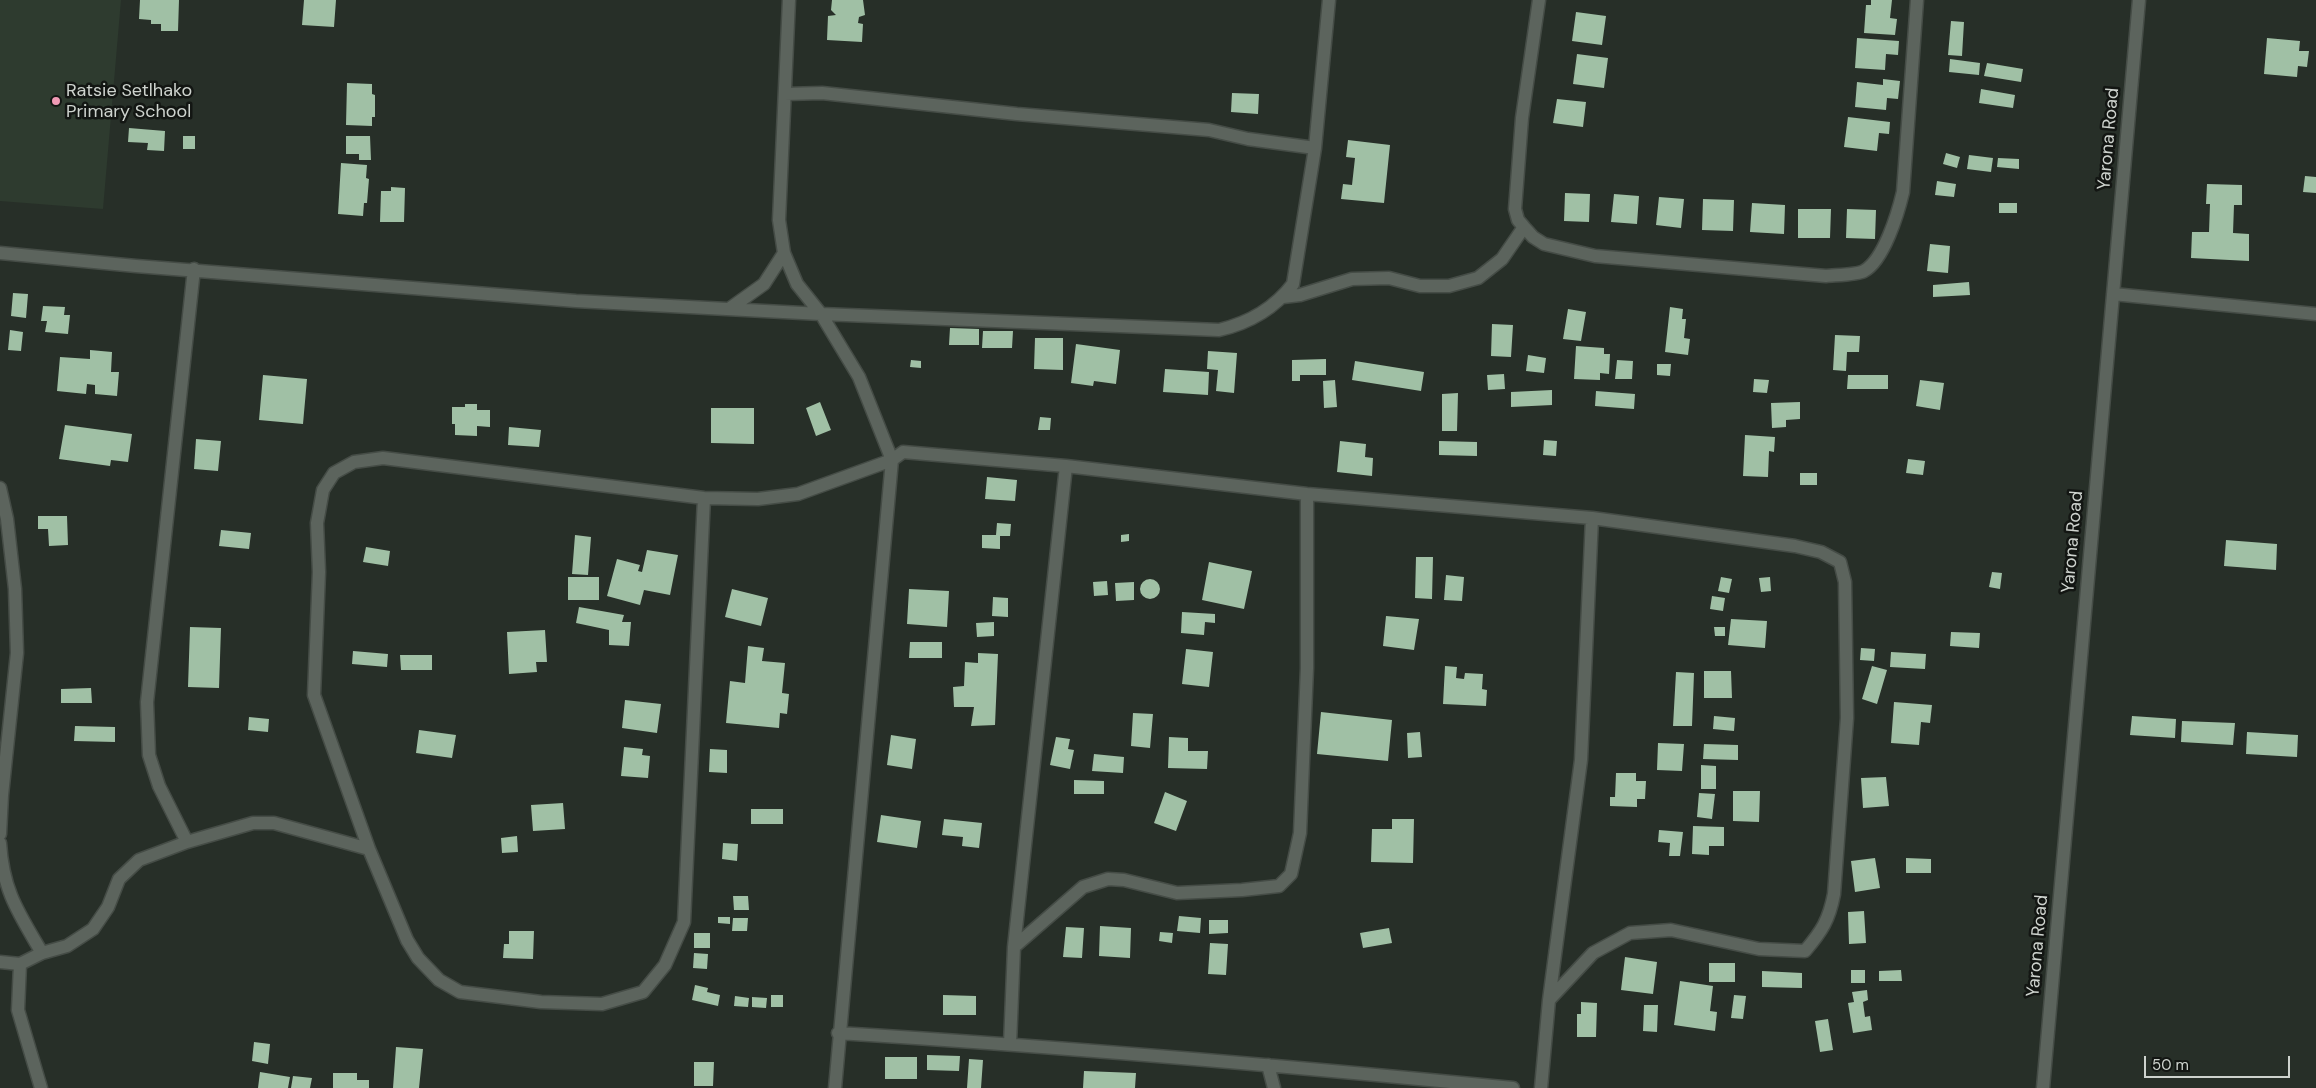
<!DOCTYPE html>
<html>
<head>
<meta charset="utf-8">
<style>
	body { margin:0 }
	#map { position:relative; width:2316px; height:1088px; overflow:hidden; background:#272f28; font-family:"DM Sans",sans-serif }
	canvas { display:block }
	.scale { position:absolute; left:2144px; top:1056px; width:146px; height:22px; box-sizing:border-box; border:2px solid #ced3ce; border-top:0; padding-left:6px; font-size:15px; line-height:18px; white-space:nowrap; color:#ced3ce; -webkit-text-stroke:4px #131613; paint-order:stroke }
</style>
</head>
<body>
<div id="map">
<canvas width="2316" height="1088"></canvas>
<div class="scale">50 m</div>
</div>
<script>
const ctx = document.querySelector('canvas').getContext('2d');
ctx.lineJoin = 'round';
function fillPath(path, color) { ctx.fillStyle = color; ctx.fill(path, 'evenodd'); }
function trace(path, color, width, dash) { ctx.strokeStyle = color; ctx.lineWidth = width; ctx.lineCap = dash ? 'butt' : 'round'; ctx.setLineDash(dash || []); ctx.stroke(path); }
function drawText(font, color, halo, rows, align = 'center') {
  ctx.font = font + ' "DM Sans",sans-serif'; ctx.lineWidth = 5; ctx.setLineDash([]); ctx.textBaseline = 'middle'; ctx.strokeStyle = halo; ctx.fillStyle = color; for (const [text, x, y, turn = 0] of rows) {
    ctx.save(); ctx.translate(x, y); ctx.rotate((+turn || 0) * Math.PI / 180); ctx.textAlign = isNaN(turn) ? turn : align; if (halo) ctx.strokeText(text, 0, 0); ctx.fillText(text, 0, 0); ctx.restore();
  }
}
fillPath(new Path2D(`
	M0 0H121L103 209 0 201Z`), '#2e3b2f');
fillPath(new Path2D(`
	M140 0H179L178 31H161V24H151V20L139 19Z
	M304 0H336L334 27 302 25Z
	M832 0H863L865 15 859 17 858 23 863 24 862 42 827 40 828 16 836 15 831 10Z
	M1871 0H1892L1890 18 1897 19 1895 35 1864 33 1866 5H1871Z
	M1576 12 1606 16 1602 45 1572 41Z
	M1951 21 1964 22 1962 56 1948 55Z
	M1857 38 1899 41 1898 55 1886 54 1885 70 1855 68Z
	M2267 38 2300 41 2299 51H2309L2307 67 2298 66 2297 77 2264 74Z
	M1577 54 1608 58 1604 88 1573 84Z
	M1950 59 1980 63 1979 75 1949 72Z
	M1987 63 2023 69 2021 82 1984 76Z
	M1883 79 1900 81 1898 99 1887 98 1886 110 1855 107 1857 82 1883 85Z
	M347 83 372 84V94L375 95V117H372V126L346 125Z
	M1981 89 2015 95 2013 108 1979 103Z
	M1232 93 1259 94 1258 114 1231 112Z
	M1557 99 1586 102 1583 127 1553 123Z
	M1848 117 1890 122 1889 134 1879 133 1877 151 1844 147Z
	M129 128 165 131 164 151 147 150 148 143 128 142Z
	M183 136H195V149H183Z
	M346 136H370L371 160H359V154H346Z
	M1348 140 1390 145 1384 203 1341 199 1343 184 1352 185 1355 158 1346 157Z
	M1946 153 1960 157 1957 168 1943 164Z
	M1969 155 1993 158 1991 172 1967 169Z
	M1998 158 2019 159V169L1997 167Z
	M341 163 367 165 366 178 369 179 367 203H364L363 216 338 214Z
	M2305 176 2316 177V193L2303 192Z
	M1937 181 1956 184 1954 197 1935 195Z
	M2207 184 2242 185V205H2234L2233 233 2249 234V261L2191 258 2192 232H2209L2210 204H2206Z
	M391 187 405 188 404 222H380L381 191H391Z
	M1565 193 1590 194 1589 222 1564 221Z
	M1614 194 1639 196 1637 224 1611 222Z
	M1659 197 1684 199 1681 228 1656 225Z
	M1703 199 1734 200 1733 231 1702 230Z
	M1752 203 1785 205 1784 234 1750 232Z
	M1999 203H2017V213H1999Z
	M1798 209H1831L1830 238H1798Z
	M1847 209 1876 210 1875 239 1846 238Z
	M1930 244 1950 246 1948 273 1927 271Z
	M1969 282 1970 295 1933 297V285Z
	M13 293 28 294 26 318 11 316Z
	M43 306 65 307 64 315H70L68 334 45 332 47 321H41Z
	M1670 307 1683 309 1682 319H1686L1684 338 1690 339 1688 355 1665 352Z
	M1568 309 1586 312 1581 341 1563 339Z
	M1492 324 1513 325 1511 357 1491 356Z
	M950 328 979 329V345H949Z
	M10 330 23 332 21 351 8 350Z
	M983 331H1013L1012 348H982Z
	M1835 335 1860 336 1859 352H1847L1846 371 1833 370Z
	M1035 338H1063V370L1034 369Z
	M1076 344 1120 350 1116 384 1094 381 1093 386 1071 383Z
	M1576 346 1604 348V354H1610L1609 374 1600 373V380L1574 379Z
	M90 350 112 352 111 372H119L117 396 95 394V385L87 384 86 394 57 391 60 357 90 359Z
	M1208 351 1237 353 1234 393 1216 391 1218 370 1207 369Z
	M1528 355 1546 358 1544 373 1526 371Z
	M1326 359V375H1300V381H1292V360Z
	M911 360 921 361V368L910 367Z
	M1617 360 1633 361 1632 379H1615Z
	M1355 361 1424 372 1421 391 1352 380Z
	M1657 364H1671L1670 376 1657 375Z
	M1165 369 1209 372 1208 395 1163 392Z
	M1504 374 1505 389 1488 390 1487 375Z
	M263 375 307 379 303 424 259 420Z
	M1848 375H1888V389H1847Z
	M1754 379 1769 380 1767 393 1753 392Z
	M1335 380 1337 407 1324 408 1323 381Z
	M1920 380 1944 383 1940 410 1916 406Z
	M1552 390V405L1511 407V392Z
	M1596 391 1635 394 1634 409 1595 406Z
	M1458 393 1457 431H1442V394Z
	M820 402 831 430 816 436 806 408Z
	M1800 402V419L1786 420V427L1772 428 1771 403Z
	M465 404H477V410H490V427L477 426V436L455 435V424H452V407H465Z
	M711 408H754V444L711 443Z
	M1040 417 1051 418 1050 430H1038Z
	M65 425 132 434 128 462 111 460 110 466 59 459Z
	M509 427 541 430 539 447 508 445Z
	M1745 435 1775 437 1774 452 1769 451 1768 477 1743 476Z
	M196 439 221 441 218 471 194 469Z
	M1544 440 1557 441 1556 456 1543 455Z
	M1340 441 1366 444 1365 457 1373 458 1372 476 1337 472Z
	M1439 441 1477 442V456L1439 455Z
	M1908 459 1925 461 1923 475 1906 473Z
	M1800 473H1817V485H1800Z
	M987 477 1017 480 1015 501 985 499Z
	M38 516H67L68 545 49 546 48 529H38Z
	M997 523 1011 524 1010 536H1000V549L982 548V535H996Z
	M221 530 251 533 249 549 219 546Z
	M1129 534V541L1121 542V535Z
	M575 535 591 537 588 575 572 574Z
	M2226 540 2277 544 2276 570 2224 566Z
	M366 547 390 551 388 566 363 562Z
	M647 550 678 555 670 595 644 590 640 605 607 596 617 559 640 565 638 571 642 572Z
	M1416 557H1433L1432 599 1415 598Z
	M1209 562 1252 571 1244 609 1202 600Z
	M1992 572 2002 573 2000 589 1989 587Z
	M1446 575 1464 577 1462 601 1444 600Z
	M568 577H599V600H568Z
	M1721 577 1732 579 1729 593 1718 591Z
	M1770 577 1771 591 1761 592 1759 578Z
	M1140 589a10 10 0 1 1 20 0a10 10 0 1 1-20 0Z
	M1107 581 1108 595 1094 596 1093 582Z
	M1134 582V600L1116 601 1115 583Z
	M732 589 768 598 761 626 725 617Z
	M909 589 949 591 947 627 907 624Z
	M1712 596 1725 598 1723 611 1710 609Z
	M993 597 1008 598V617L992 616Z
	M579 607 624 615 622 622H631L629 646 609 645V630L576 623Z
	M1182 612 1215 614V623L1205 622 1204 635 1181 633Z
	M1386 616 1419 619 1414 650 1383 646Z
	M1731 619 1767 621 1765 648 1728 645Z
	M994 622V636L977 637 976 623Z
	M190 627 221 628 219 688 188 687Z
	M1714 627H1725V636H1715Z
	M545 630 547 662H536L537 672 509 674 507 632Z
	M1951 632 1980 633 1979 648 1950 646Z
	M910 642H942V658H909Z
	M748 646 764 648 762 661 785 663 782 693 789 694 787 714 780 713 779 728 726 723 730 681 745 683Z
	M1861 648 1875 649 1874 661 1860 660Z
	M1186 649 1213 652 1209 687 1182 684Z
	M353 651 388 654 387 667 352 664Z
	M1891 652 1926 654 1925 669 1890 667Z
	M978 653 998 654 995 725 971 726 974 707H954L953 687 964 686 965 662 978 663Z
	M400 655H432V670H401Z
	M1445 666 1457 667 1456 678 1464 679 1465 673 1483 674 1482 689 1487 690 1486 706 1443 704Z
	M1872 666 1887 670 1877 704 1862 699Z
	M1704 671H1731L1732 698H1704Z
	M1676 672 1694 673 1692 726H1673Z
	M91 688 92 703H61V689Z
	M625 700 661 704 657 733 622 728Z
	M1894 702 1932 705 1930 723 1921 722 1919 745 1891 743Z
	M1321 712 1392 720 1388 761 1317 754Z
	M1133 713 1153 714 1150 748 1131 746Z
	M1714 716 1735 718 1734 731 1713 729Z
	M2132 716 2176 719 2175 738 2130 735Z
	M249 717 269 719 268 732 248 730Z
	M2182 721 2235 723 2233 745 2181 742Z
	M75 726 115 727V742L74 741Z
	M419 730 456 735 452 758 416 753Z
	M1420 732 1422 757 1408 758 1407 733Z
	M2247 732 2298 735 2297 757 2246 754Z
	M891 735 916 739 912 769 887 765Z
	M1056 737 1070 739 1068 749 1074 750 1070 769 1050 765Z
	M1169 737 1188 738V751H1208L1207 769 1168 768Z
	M1658 743 1684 744 1682 771 1657 770Z
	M1704 744 1738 745V760L1703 759Z
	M624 747 643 749 642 755 650 756 648 778 621 776Z
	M710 749 727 750V773L709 772Z
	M1094 754 1124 757 1123 773 1092 771Z
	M1701 765 1716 766V789H1701Z
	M1616 773H1636V781H1646L1645 799H1637V807L1610 806V797H1615Z
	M1886 777 1889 806 1863 808 1861 778Z
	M1074 780 1104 781V794H1074Z
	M1733 791H1760L1759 822 1733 821Z
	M1165 792 1187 801 1176 831 1154 823Z
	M1699 793 1715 794 1712 819 1697 817Z
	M563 803 565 829 533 831 531 805Z
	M751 809H783V824H751Z
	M881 815 921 821 917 848 877 842Z
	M944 819 982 823 979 848 962 846 963 837 942 835Z
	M1392 819H1414L1413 863 1371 862 1372 829H1392Z
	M1693 826 1724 827V846H1709V855L1692 854Z
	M1659 830 1683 832 1680 856H1669L1670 843 1658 842Z
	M517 836 518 852 502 853 501 838Z
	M723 843 738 844 737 861 722 859Z
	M1875 858 1880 888 1855 892 1851 861Z
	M1906 858 1931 859V873H1906Z
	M733 896H748L749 910H734Z
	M1864 911 1866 943 1849 944 1848 912Z
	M1179 916 1201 918 1200 933 1177 931Z
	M718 917H730V924L718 923Z
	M733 918H748L747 931H732Z
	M1209 920H1228V933L1209 934Z
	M1100 926 1131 928 1130 958 1099 956Z
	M1066 927 1084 928 1082 958 1063 957Z
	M1389 928 1392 943 1363 948 1360 933Z
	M509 931H534L533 959 503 958 504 944H509Z
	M1160 932 1173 933 1172 943 1159 941Z
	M694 933H710V948H694Z
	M1210 943 1228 944 1226 975 1208 974Z
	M694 953 708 954 707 969 693 968Z
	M1625 957 1657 962 1653 994 1621 990Z
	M1709 963H1735V982H1709Z
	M1851 970H1865V983H1851Z
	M1901 970 1902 981H1879V971Z
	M1762 971 1802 973V988L1762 987Z
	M1680 981 1713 986 1710 1011 1717 1012 1715 1031 1674 1025Z
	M695 985 708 988 707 992 720 995 718 1006 692 1000Z
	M1867 990 1868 1000 1863 1002 1865 1017 1870 1016 1872 1030 1853 1033 1848 1003 1854 1002 1852 992Z
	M771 995H783V1007H771Z
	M943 995 976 996V1015H943Z
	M1734 995 1746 996 1743 1019 1731 1018Z
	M735 996 749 998 748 1007 734 1006Z
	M752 997 767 998 766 1008 752 1007Z
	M1581 1002 1597 1003 1596 1037H1577V1014H1581Z
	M1644 1005H1658L1657 1032 1643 1031Z
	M1828 1019 1833 1050 1820 1052 1815 1021Z
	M254 1042 270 1044 268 1064 252 1061Z
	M396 1047 423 1049 419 1088H393Z
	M927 1055 960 1056 959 1071 927 1070Z
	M885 1057H917V1079H885Z
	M969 1059 983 1060 981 1088H967Z
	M694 1062H714L713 1086H694Z
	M1084 1071 1136 1073 1135 1088H1083Z
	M260 1072 290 1077 288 1088H258Z
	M333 1073H357V1080H369V1088H333Z
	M293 1076 312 1078 310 1088H291Z`), '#a0c0a5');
const minor = new Path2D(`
	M789 0 779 220 784 253 797 284 821 314 859 377 892 460 835 1088
	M1539 0 1522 118 1515 209 1518 220 1524 227 1533 237 1544 244 1595 256 1826 276C1835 275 1857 275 1864 271 1884 260 1898 213 1903 192L1917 0
	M785 94 822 93 1017 114 1209 130 1248 139 1315 148
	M0 253 136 266 576 301 821 314 1219 330C1249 323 1274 309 1293 284L1315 148 1329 0
	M2113 294 2316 314
	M1283 297 1300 295 1352 279 1389 278 1420 286H1449L1478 278 1502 259 1524 227
	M729 309 764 284 784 253
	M0 488 7 519 15 589 17 653 2 795 0 834
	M704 498 684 922 665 965 643 992 602 1004 541 1002 460 992 439 980 418 958 407 940 369 849 314 695 319 572 317 523 323 490 334 473 354 462 383 458 704 498 758 499 798 494 892 460 903 452 1066 466 1307 494 1592 518 1795 546 1821 552 1840 562 1845 582 1847 718 1834 894C1829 920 1822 931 1805 951L1759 949 1671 930 1630 933 1593 953 1549 1000
	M187 842 159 786 149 755 147 702 194 269
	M0 843C3 891 18 912 42 953
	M1014 947 1083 887 1108 879 1124 880 1177 893 1242 890 1279 886 1291 874 1300 833 1307 668V494
	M0 962 20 964 42 953 67 946 93 929 108 907 119 879 139 860 187 842 253 823H274L369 849
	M20 964 18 1010 41 1088
	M838 1033C1064 1047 1288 1066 1513 1088
	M1010 1044 1014 947 1066 466
	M1268 1065 1274 1088
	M1541 1088 1549 1000 1581 760 1592 518
	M2043 1088 2139 0`);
trace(minor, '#454c46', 15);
trace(minor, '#5c645d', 12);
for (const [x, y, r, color] of [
	[56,101,5,"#f09ab5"]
]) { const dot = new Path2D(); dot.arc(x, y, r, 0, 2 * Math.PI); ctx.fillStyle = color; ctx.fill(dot); trace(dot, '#131613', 2); }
drawText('18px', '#ced3ce', '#131613', [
	["Ratsie Setlhako",66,91],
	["Primary School",66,112]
], 'left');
drawText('18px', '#ced3ce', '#131613', [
	["Yarona Road",2109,139,-85],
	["Yarona Road",2073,542,-85],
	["Yarona Road",2038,946,-85]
]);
</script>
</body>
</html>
